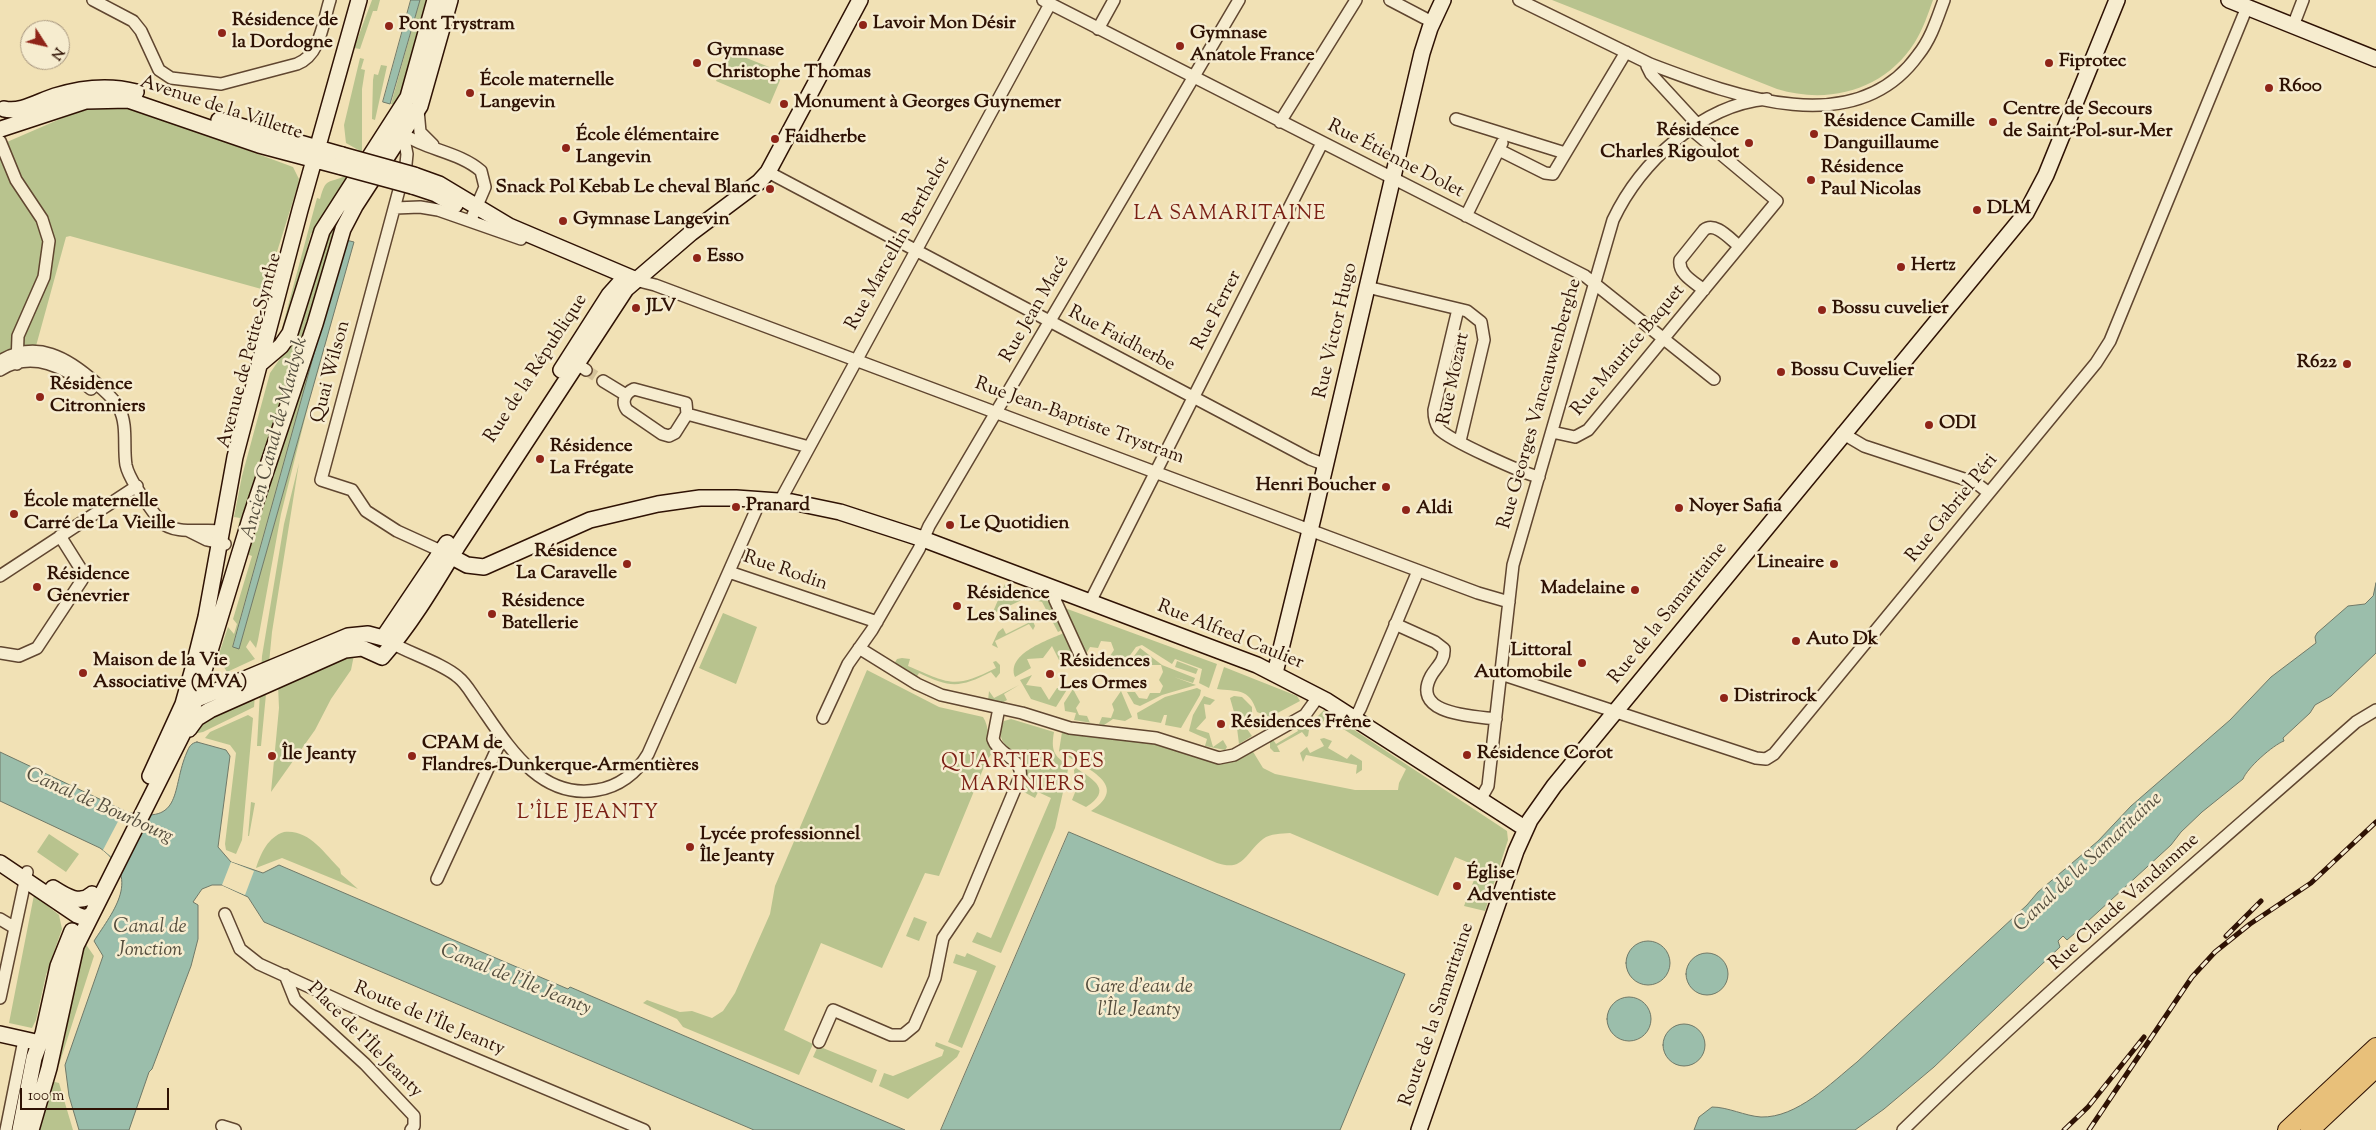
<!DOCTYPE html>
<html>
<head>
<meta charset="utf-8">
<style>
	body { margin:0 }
	#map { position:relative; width:2376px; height:1130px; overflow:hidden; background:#f1e1b5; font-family:"Sorts Mill Goudy",serif }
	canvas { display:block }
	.north { position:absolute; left:20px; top:20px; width:50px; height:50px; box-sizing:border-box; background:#f6eccf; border:1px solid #a6957e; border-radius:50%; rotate:125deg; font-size:14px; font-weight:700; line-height:20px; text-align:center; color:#2f1204 }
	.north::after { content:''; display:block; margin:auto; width:18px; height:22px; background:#8f2418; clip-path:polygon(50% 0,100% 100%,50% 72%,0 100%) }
	.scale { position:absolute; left:20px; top:1088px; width:149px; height:22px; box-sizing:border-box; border:2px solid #2f1204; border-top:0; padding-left:6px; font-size:15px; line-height:18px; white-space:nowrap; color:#2f1204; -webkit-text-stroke:4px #f6eccf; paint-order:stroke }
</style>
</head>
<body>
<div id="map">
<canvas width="2376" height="1130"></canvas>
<div class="north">N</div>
<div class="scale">100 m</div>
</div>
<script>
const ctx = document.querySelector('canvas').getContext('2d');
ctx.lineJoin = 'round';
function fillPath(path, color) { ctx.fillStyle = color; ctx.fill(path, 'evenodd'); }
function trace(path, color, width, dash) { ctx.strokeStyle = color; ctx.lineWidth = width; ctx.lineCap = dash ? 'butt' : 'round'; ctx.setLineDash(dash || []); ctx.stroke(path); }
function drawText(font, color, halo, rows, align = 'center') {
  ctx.font = font + ' "Sorts Mill Goudy",serif'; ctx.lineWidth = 5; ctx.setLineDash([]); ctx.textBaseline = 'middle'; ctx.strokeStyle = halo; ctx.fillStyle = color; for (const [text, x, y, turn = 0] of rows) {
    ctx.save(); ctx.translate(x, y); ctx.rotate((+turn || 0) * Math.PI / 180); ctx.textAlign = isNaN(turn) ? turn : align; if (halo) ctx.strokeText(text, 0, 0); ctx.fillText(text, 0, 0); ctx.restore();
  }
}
fillPath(new Path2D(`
	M372 0H380L377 11H373L360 49 354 48Z
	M420 0H430L397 106 391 104Z
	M1552 0H1933C1928 14 1923 29 1915 42 1885 90 1829 105 1777 89Z
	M729 51 774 69 772 74 781 78 770 104 716 81Z
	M360 58 364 59 361 69 365 70 362 89V152L346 143 344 125Z
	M381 65 387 66 375 120 372 119 373 80 374 74 378 75Z
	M96 108 136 109 293 167 299 179 298 185 265 290 70 236 66 237 36 346H21L0 354V145L74 113Z
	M345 176 349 178 314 234 311 233 289 319 283 332H281L317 198 320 199C326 176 329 184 345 176Z
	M361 180 232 559 240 518 234 517 242 476 270 373 300 330 326 237Z
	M321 324 323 325 233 646 239 648 309 402 281 514 258 640 256 648 250 640 246 647 255 659 227 672 218 657 228 627 234 634 237 624 233 619 252 556 247 554Z
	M299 463 272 632 261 746H257L262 656 284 524Z
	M1005 584 1051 602 1064 629 1058 632 1042 602 1026 598 992 614Z
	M1062 607 1217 664 1209 688 1199 683 1202 669 1175 659 1172 664 1142 645 1136 647 1120 669H1109L1113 663 1110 656 1114 650 1111 642 1101 641 1098 648 1090 647 1086 654Z
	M723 613 757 627 736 684 699 668Z
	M1025 616 1032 619 1035 626 1033 630 1029 624 995 641 998 648 992 645 998 632 1003 628 1006 634 1028 623Z
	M1066 632 1079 658 1073 661 1059 660 1052 646 1043 658 1027 659 1031 668 1015 677C1006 653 1049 640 1066 632Z
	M1140 648 1162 665 1195 678 1193 683 1174 677 1196 685 1162 695 1140 706 1134 704 1127 692H1135L1139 698 1147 699 1150 693H1160L1163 686 1159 680 1163 672 1161 665H1152L1149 658 1141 657 1138 664 1129 663Z
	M354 655 351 670 331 699 315 730 271 792 279 708 278 685 323 663Z
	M902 658 910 659 908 666C950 684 954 689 996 668L993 662 996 661 1000 665V673L996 678 991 672C960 688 950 688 919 673L916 678 894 664 897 659Z
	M1177 661 1198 669 1196 674 1175 667Z
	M1224 667 1297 696 1300 701 1270 717 1257 712C1249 687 1237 692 1217 689Z
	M867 670 939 707 983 717C990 727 987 741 992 753L986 762 939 876 925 873 882 968 821 943 784 1030 813 1044 799 1075 683 1027 677 1019 643 1003 647 1000 680 1012 692 1011 712 1018 723 1011 735 993 770 914 775 886Z
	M1032 675 1026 685 1041 687 1049 700 1057 688H1068L1056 707 1031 699 1020 680Z
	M1019 685 1004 694 1007 700 1002 703 988 701 989 691 994 698Z
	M1197 688 1201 690 1200 695 1181 728 1165 725 1167 715H1164L1161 723 1138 719 1137 713 1165 697Z
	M1073 689 1080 702 1076 708 1079 715 1087 716 1090 723 1099 724 1102 717 1111 718 1114 710 1112 704 1121 691 1132 717 1125 721 1113 719 1104 725 1074 720 1076 713 1065 711 1064 703Z
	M255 695 254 707 203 732 193 734 209 715Z
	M1204 696 1215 700 1210 705 1204 704 1206 718 1196 729 1209 733 1213 747 1223 740 1227 747 1225 750 1205 746 1207 739 1189 731 1193 715Z
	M1234 696 1242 697 1252 707V716L1247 729 1252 736 1239 744 1237 728 1248 718 1234 712 1230 698Z
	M1324 710 1507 831 1508 840 1485 911 1464 906 1479 867 1455 857 1438 896 1290 833C1281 834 1271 833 1263 839 1245 853 1244 872 1217 863L1091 811C1134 783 1079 766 1059 751L1062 732 1149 741 1209 760 1252 750 1263 768 1275 774 1355 790H1398L1399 783 1406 769 1326 718 1322 723 1316 718Z
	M248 715 253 718 242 840 236 854 226 850 225 844 236 753 230 745 205 738 210 732Z
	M1011 719 1054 732C1051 749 1053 757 1069 765L1055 828 1001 953 972 942 977 932 991 938 1051 798 1038 792 1035 798 1022 791 1026 784V762C1011 750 993 742 1004 721Z
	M1304 724 1309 730 1308 736 1306 737 1302 732 1277 746 1280 752H1274L1270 748V742L1272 738 1276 744 1298 731 1295 725Z
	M1324 738 1332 741 1328 748 1347 759 1351 754 1362 761V770L1356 774 1357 765 1306 755 1303 762 1300 753 1307 747 1310 753 1324 746 1320 739Z
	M1076 768C1094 780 1113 790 1086 807L1072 800 1076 790 1074 770Z
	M251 802 255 803 249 836H248Z
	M284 832C309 829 324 853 340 869L341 874 358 889 282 858 256 868C261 853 268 837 284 832Z
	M49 834 79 854 66 872 37 852Z
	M34 895 59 915 62 929 46 975 36 1020 32 1028 9 1023Z
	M914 917 927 922 919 941 906 936Z
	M85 943 94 956 58 1068 67 1028 63 1027 75 968Z
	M967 953 996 966 962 1048 948 1042 977 971 953 963 956 954 965 957Z
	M936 1042 960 1051 957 1057 908 1099 879 1086 884 1073 893 1076 942 1056 944 1050 935 1046Z
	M818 1046 877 1070 872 1083 813 1057Z
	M51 1081 59 1083 73 1130H35Z`), '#b8c38e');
const water = new Path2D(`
	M411 0H420L390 104 383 102Z
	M346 240 354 242 239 649 233 647Z
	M2376 583V653L2331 696 2315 705 2310 713 2283 738 2284 741C2273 745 2247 768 2243 779L2202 812 2181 832 2171 845 2075 933 2067 940 2063 936 2058 941 2060 947 1934 1067 1884 1109 1855 1130H1694L1699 1117 1712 1107C1728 1107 1745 1116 1761 1117 1797 1118 1831 1083 1857 1062L2027 905 2038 892 2098 841 2131 806 2230 720 2271 677 2316 643 2315 637 2317 633 2348 606 2365 604 2373 596Z
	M197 742 226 750 230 756 218 847 231 862 263 873 279 865 568 989 570 987 905 1130H754L264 922 248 897 222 885H212L202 889 193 902 198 905V939L191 966 152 1069 149 1072 129 1130H79L69 1096 65 1065 103 956 94 941C114 910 142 878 100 848L0 801V752L127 812C184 826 171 788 187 752 189 747 191 743 197 742Z
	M1069 832 1405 974 1340 1130H941Z
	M1626 963a22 22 0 1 1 44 0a22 22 0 1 1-44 0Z
	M1686 974a21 21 0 1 1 42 0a21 21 0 1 1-42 0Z
	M1607 1019a22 22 0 1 1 44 0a22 22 0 1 1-44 0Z
	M1663 1045a21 21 0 1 1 42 0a21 21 0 1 1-42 0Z`);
fillPath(water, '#9bbeab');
trace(water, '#707968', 1);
fillPath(new Path2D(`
	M124 810 138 815 113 858 103 850Z
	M231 862 254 871 245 895 222 885Z`), '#f1e1b5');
trace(new Path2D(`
	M586 370 603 381`), '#d4c29a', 11, [11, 5.5]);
const street = new Path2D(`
	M93 0 133 21 141 31 159 70 171 78 221 84 297 64C321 55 323 21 330 0
	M1043 0 1585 276 1714 379
	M1390 0 1432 22
	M1519 0 1650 64C1732 95 1855 143 1918 55 1931 39 1937 19 1944 0
	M2293 26 2303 0
	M1098 29 1114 0
	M1650 64 1647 66 1651 74 1698 125
	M418 110 420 132 433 145
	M1456 119 1565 153
	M1280 122 1356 0
	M401 132C424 150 458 151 481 171L485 187 473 215
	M403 134 407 154 406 164 321 480 352 490 366 511 397 531 441 551
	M0 141 16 180 42 219 49 241 44 277 18 336 17 364
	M1499 150 1545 173 1553 174 1626 52
	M768 172 1310 459 1326 465
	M395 208 420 207 438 210 521 239
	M1466 216 1502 143
	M635 280 655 285 1478 593 1509 602
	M1367 287 1467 311 1481 322 1484 340 1460 441
	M1704 290C1694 282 1678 274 1680 260L1704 230C1715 221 1730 239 1739 246
	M1458 309 1434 410C1434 417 1435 423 1439 429 1449 440 1522 473 1539 477
	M0 361C37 339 68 358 96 383 104 391 114 398 119 408 128 425 123 447 126 465 129 480 150 508 160 521 173 535 203 529 220 531
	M577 364 586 370
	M0 370C32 350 66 367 91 389
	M603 381 626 395
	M634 389 686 403 687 414 675 433 669 436 662 434 627 410C621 402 625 393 634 389Z
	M687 414 809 447
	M1552 432 1575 437 1588 430 1777 201 1692 130
	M1842 433 1864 446 1976 483 1989 493
	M780 501 1050 4
	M189 531 207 540 225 544
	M729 572 877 622
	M0 576 137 486
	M1059 591 1055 600 1081 657
	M1090 602 1322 143
	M1395 624 1435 642 1444 649C1445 661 1436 667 1431 676 1410 715 1474 716 1496 719
	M388 641C408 653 442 663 458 677 467 684 472 695 479 704 507 744 539 800 597 790 618 787 637 773 648 754L761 499
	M859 648 917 684 941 695 1022 713 1070 728 1156 738 1219 758 1234 755 1305 715 1318 697
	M0 653 19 656 37 648 82 580V571L60 536
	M1501 674 1756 758 1766 759 1774 754 2096 363 2110 341 2247 7
	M823 718 848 664 872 630 919 549 929 526 1239 0
	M1354 719 1360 709 1418 571
	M1480 800 1488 786 1513 565 1613 220C1640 163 1701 105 1767 99
	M437 879 502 738
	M225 914 240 949 259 964 373 1016 644 1130
	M0 919 15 928
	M285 975 295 1000 365 1064 414 1116V1126L411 1130
	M0 998 27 872
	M819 1042 833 1010 891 1035H903L914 1026 935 978 943 938 968 901 1020 777C1024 759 998 755 993 739L999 708
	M222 1126 235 1130
	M6 1130 24 1040
	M1903 1130C2048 988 2203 857 2356 722L2376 710`);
const secondary = new Path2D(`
	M2229 0 2376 59
	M4 109C21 113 39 101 55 96 81 88 110 85 136 92
	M219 120 342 155
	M1 129 86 101 128 100 259 145 342 167
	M414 175 439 184 509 226 634 279
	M412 186 436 194 455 205
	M261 363 281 346 290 333 322 231 408 97 435 0
	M561 370 609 295 626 276
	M441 551 467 565 484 567 590 520 658 504 700 498H736L792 502 840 512 923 539 1257 665 1327 701 1526 829
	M1275 673 1314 514 1422 53 1430 28 1443 0
	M192 701 348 636 368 634 383 638 447 543
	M189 729 197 718 210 710 345 650 362 648 382 657C411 624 434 585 457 547L626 289 691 233 759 182 768 172 860 0
	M150 776 183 704 194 665 206 617 235 457 300 210 359 0
	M0 863 77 915 85 918 91 915
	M53 888C64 895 80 906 92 894
	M0 1034 40 1043
	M20 1130 34 1058 43 1034 58 966 72 931
	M31 1130 49 1068 76 946 188 723 251 516 315 324 343 229 355 206 420 106 450 0
	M1419 1130 1516 851 1530 820 1554 786 2026 213 2046 175 2117 0`);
const primary = new Path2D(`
	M2287 1130 2376 1047
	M2310 1130 2376 1068`);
trace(street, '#604630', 14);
trace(secondary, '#2f1204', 18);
trace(primary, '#2f1204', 20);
trace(street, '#f6eccf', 11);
trace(secondary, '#f6eccf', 15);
trace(primary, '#e8c07a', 18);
const rail = new Path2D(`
	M2226 936 2261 901
	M2064 1130 2088 1107 2144 1037
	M2089 1130 2192 977 2215 952 2250 924 2311 883 2376 822`);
trace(rail, '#2f1204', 5);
trace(rail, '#f6eccf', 3, [9]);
const secondaryBridge = new Path2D(`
	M342 155 414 175
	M342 167 412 186`);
trace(secondaryBridge, '#2f1204', 18, []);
trace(secondaryBridge, '#f6eccf', 15);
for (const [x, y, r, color] of [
	[863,25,5,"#8f2418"],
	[389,26,5,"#8f2418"],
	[222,33,5,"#8f2418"],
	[1180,46,5,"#8f2418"],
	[697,63,5,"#8f2418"],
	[2049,63,5,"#8f2418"],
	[2269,88,5,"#8f2418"],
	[470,93,5,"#8f2418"],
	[784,104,5,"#8f2418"],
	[1993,122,5,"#8f2418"],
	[1814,134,5,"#8f2418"],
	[775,139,5,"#8f2418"],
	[1749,143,5,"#8f2418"],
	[566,148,5,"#8f2418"],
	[1811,180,5,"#8f2418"],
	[770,189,5,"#8f2418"],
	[1977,210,5,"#8f2418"],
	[563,221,5,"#8f2418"],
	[697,258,5,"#8f2418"],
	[1901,267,5,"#8f2418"],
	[636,308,5,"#8f2418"],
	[1822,310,5,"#8f2418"],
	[2347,364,5,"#8f2418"],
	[1781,372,5,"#8f2418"],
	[40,397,5,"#8f2418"],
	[1929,425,5,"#8f2418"],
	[540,459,5,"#8f2418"],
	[1386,487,5,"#8f2418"],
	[736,507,5,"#8f2418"],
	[1679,508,5,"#8f2418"],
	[1406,510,5,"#8f2418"],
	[14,514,5,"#8f2418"],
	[950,525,5,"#8f2418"],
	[627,564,5,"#8f2418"],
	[1834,564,5,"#8f2418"],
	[37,587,5,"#8f2418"],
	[1635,590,5,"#8f2418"],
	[957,606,5,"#8f2418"],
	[492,614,5,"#8f2418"],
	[1796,641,5,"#8f2418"],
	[1582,663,5,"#8f2418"],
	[83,673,5,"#8f2418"],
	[1050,674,5,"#8f2418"],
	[1724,698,5,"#8f2418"],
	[1221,724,5,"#8f2418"],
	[1467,755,5,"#8f2418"],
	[272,756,5,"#8f2418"],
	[412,756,5,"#8f2418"],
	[690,847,5,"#8f2418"],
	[1457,886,5,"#8f2418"]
]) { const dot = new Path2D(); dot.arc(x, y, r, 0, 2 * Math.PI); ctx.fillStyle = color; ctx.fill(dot); trace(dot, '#f6eccf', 2); }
drawText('bold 19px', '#2f1204', '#f6eccf', [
	["Résidence de",232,22],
	["la Dordogne",232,44],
	["Lavoir Mon Désir",873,25],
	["Pont Trystram",399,26],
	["Gymnase",1190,35],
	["Anatole France",1190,57],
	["Gymnase",707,52],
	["Christophe Thomas",707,74],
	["Fiprotec",2059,63],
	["École maternelle",480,82],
	["Langevin",480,104],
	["R600",2279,88],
	["Monument à Georges Guynemer",794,104],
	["Centre de Secours",2003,111],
	["de Saint-Pol-sur-Mer",2003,133],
	["Résidence Camille",1824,123],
	["Danguillaume",1824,145],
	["Résidence",1739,132,"right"],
	["Charles Rigoulot",1739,154,"right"],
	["École élémentaire",576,137],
	["Langevin",576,159],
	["Faidherbe",785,139],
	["Résidence",1821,169],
	["Paul Nicolas",1821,191],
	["Snack Pol Kebab Le cheval Blanc",760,189,"right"],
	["DLM",1987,210],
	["Gymnase Langevin",573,221],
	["Esso",707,258],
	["Hertz",1911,267],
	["JLV",646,308],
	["Bossu cuvelier",1832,310],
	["R622",2337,364,"right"],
	["Bossu Cuvelier",1791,372],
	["Résidence",50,386],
	["Citronniers",50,408],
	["ODI",1939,425],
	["Résidence",550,448],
	["La Frégate",550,470],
	["Henri Boucher",1376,487,"right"],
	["École maternelle",24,503],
	["Carré de La Vieille",24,525],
	["Pranard",746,507],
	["Noyer Safia",1689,508],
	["Aldi",1416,510],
	["Le Quotidien",960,525],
	["Résidence",617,553,"right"],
	["La Caravelle",617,575,"right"],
	["Lineaire",1824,564,"right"],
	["Résidence",47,576],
	["Genevrier",47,598],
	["Madelaine",1625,590,"right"],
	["Résidence",967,595],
	["Les Salines",967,617],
	["Résidence",502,603],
	["Batellerie",502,625],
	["Auto Dk",1806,641],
	["Littoral",1572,652,"right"],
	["Automobile",1572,674,"right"],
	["Maison de la Vie",93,662],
	["Associative (MVA)",93,684],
	["Résidences",1060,663],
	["Les Ormes",1060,685],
	["Distrirock",1734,698],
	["Résidences Frêne",1231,724],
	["CPAM de",422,745],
	["Flandres-Dunkerque-Armentières",422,767],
	["Résidence Corot",1477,755],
	["Île Jeanty",282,756],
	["Lycée professionnel",700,836],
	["Île Jeanty",700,858],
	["Église",1467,875],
	["Adventiste",1467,897]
], 'left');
drawText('19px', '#2f1204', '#f6eccf', [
	["Avenue de la Villette",221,109,18],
	["Rue Étienne Dolet",1395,160,27],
	["Rue Marcellin Berthelot",899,244,-61],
	["Rue Jean Macé",1036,310,-60],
	["Rue Ferrer",1218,311,-63],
	["Rue Victor Hugo",1337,331,-77],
	["Rue Faidherbe",1121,340,28],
	["Avenue de Petite-Synthe",251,351,-75],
	["Rue Maurice Baquet",1629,351,-50],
	["Rue de la République",537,369,-57],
	["Quai Wilson",332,372,-75],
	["Rue Mozart",1455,379,-78],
	["Rue Georges Vancauwenberghe",1541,404,-74],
	["Rue Jean-Baptiste Trystram",1079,422,20],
	["Rue Gabriel Péri",1953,509,-51],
	["Rue Rodin",785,572,19],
	["Rue de la Samaritaine",1669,614,-51],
	["Rue Alfred Caulier",1230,636,22],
	["Rue Claude Vandamme",2125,903,-42],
	["Route de la Samaritaine",1438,1015,-71],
	["Route de l'Île Jeanty",429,1020,23],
	["Place de l'Île Jeanty",364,1041,45]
]);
ctx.letterSpacing = '1px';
drawText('20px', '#7a1f14', '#f6eccf', [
	["LA SAMARITAINE",1230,216],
	["QUARTIER DES",1023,764],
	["MARINIERS",1023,787],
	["L'ÎLE JEANTY",588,815]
]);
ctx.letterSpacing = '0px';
drawText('italic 20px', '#554e3e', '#f6eccf', [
	["Ancien Canal de Mardyck",276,439,-75],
	["Canal de Bourbourg",99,807,24],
	["Canal de la Samaritaine",2089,863,-43],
	["Canal de",150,929],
	["Jonction",150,952],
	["Canal de l'Île Jeanty",515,981,22],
	["Gare d'eau de",1139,989],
	["l'Île Jeanty",1139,1012]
]);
</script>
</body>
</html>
